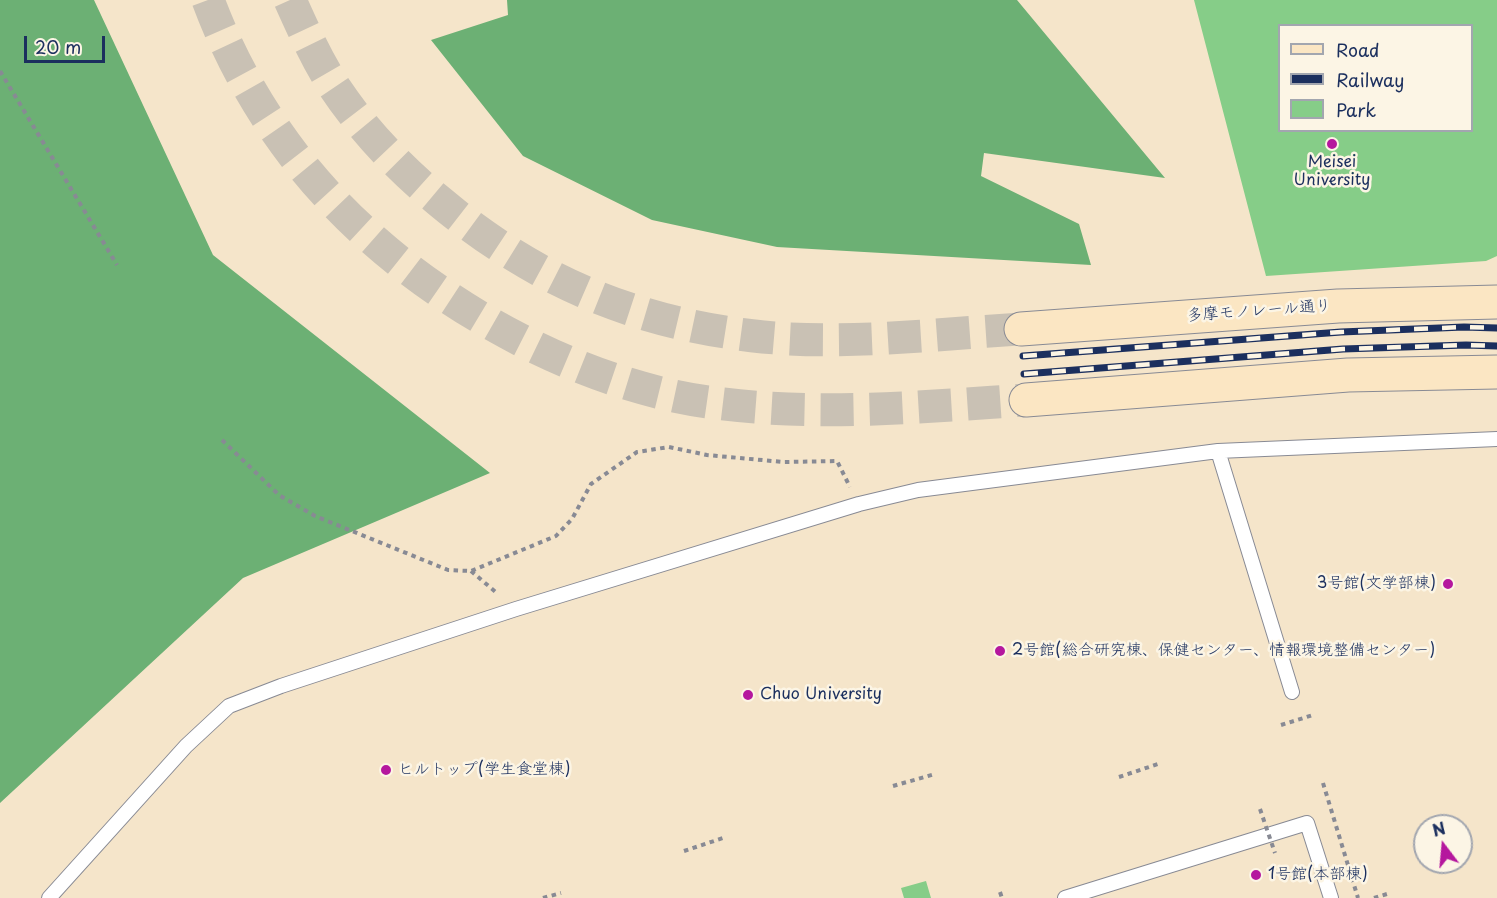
<!DOCTYPE html>
<html>
<head>
<meta charset="utf-8">
<style>
	body { margin:0 }
	#map { position:relative; width:1497px; height:898px; overflow:hidden; background:#f5e5ca; font-family:"Playpen Sans",sans-serif }
	canvas { display:block }
	.legend { position:absolute; left:1278px; top:24px; width:195px; height:108px; box-sizing:border-box; background:#fcf5e5; border:2px solid #a2a6af; margin:0; padding:8px 10px; list-style:none; font-size:18px; color:#1b2f5e }
	.legend li { display:flex; align-items:center; gap:12px; height:30px }
	.legend b { width:30px; border:2px solid #a2a6af }
	.north { position:absolute; left:1413px; top:814px; width:60px; height:60px; box-sizing:border-box; background:#fcf5e5; border:2px solid #a2a6af; border-radius:50%; rotate:344deg; font-size:16px; font-weight:700; line-height:24px; text-align:center; color:#1b2f5e }
	.north::after { content:''; display:block; margin:auto; width:21px; height:27px; background:#b5179e; clip-path:polygon(50% 0,100% 100%,50% 72%,0 100%) }
	.scale { position:absolute; left:24px; top:36px; width:81px; height:27px; box-sizing:border-box; border:3px solid #1b2f5e; border-top:0; padding-left:8px; font-size:18px; line-height:21px; white-space:nowrap; color:#1b2f5e; -webkit-text-stroke:4px #fcf5e5; paint-order:stroke }
</style>
</head>
<body>
<div id="map">
<canvas width="1497" height="898"></canvas>
<ul class="legend">
<li><b style="height:8px;background:#fbe6c3"></b>Road</li>
<li><b style="height:8px;background:#1b2f5e"></b>Railway</li>
<li><b style="height:16px;background:#86cd88"></b>Park</li>
</ul>
<div class="north">N</div>
<div class="scale">20 m</div>
</div>
<script>
const ctx = document.querySelector('canvas').getContext('2d');
ctx.lineJoin = 'round';
function fillPath(path, color) { ctx.fillStyle = color; ctx.fill(path, 'evenodd'); }
function trace(path, color, width, dash) { ctx.strokeStyle = color; ctx.lineWidth = width; ctx.lineCap = dash ? 'butt' : 'round'; ctx.setLineDash(dash || []); ctx.stroke(path); }
function drawText(font, color, halo, rows, align = 'center') {
  ctx.font = font + ' "Playpen Sans","Klee One",sans-serif'; ctx.lineWidth = 5; ctx.setLineDash([]); ctx.textBaseline = 'middle'; ctx.strokeStyle = halo; ctx.fillStyle = color; for (const [text, x, y, turn = 0] of rows) {
    ctx.save(); ctx.translate(x, y); ctx.rotate((+turn || 0) * Math.PI / 180); ctx.textAlign = isNaN(turn) ? turn : align; if (halo) ctx.strokeText(text, 0, 0); ctx.fillText(text, 0, 0); ctx.restore();
  }
}
fillPath(new Path2D(`
	M1194 0H1497V256L1486 261 1266 276ZM1280 26H1472V130H1280Z
	M926 881 931 898H904L901 888Z`), '#86cd88');
fillPath(new Path2D(`
	M0 0H94L213 255 490 473 243 578 0 803Z
	M507 0H1017L1165 178 984 153 981 176 1079 224 1091 265 777 247 652 220 523 156 431 40 508 15Z`), '#6cb074');
trace(new Path2D(`
	M208 0C236 75 278 143 333 201 426 300 573 383 708 402 814 417 920 407 1026 400
	M290 0C303 29 316 58 333 85 362 129 398 167 439 201 536 282 638 324 763 337 849 345 936 334 1021 329`), '#c9c1b4', 33, [33, 16]);
const lane = new Path2D(`
	M1218 451 1292 692
	M49 898 186 746 229 706 281 686 516 609 859 504 918 490 1218 451 1497 439
	M1065 898 1307 823 1331 898`);
const secondary = new Path2D(`
	M1021 329 1338 306 1497 302
	M1026 400 1348 375 1497 372`);
trace(lane, '#888a94', 16);
trace(secondary, '#888a94', 35);
trace(new Path2D(`
	M0 71 117 265
	M222 440 279 495 315 516 448 570 471 571 556 536 572 519 591 484 637 452 669 447 707 455 783 462 837 461 850 487
	M471 571 498 594
	M1281 725 1313 715
	M1119 777 1161 763
	M1323 783 1358 898
	M893 786 935 774
	M684 851 726 837
	M1000 892 1002 898
	M543 898 561 893
	M1374 898 1387 894`), '#888a94', 4, [4.5, 4.5]);
trace(lane, '#fff', 14);
trace(secondary, '#fbe6c3', 33);
const rail = new Path2D(`
	M1023 356 1341 332 1464 327 1497 328
	M1024 374 1343 349 1466 345 1497 346`);
trace(rail, '#1b2f5e', 7);
trace(rail, '#fcf5e5', 4.5, [14]);
trace(new Path2D(`
	M1260 809 1275 853`), '#888a94', 4, [4.5, 4.5]);
for (const [x, y, r, color] of [
	[1332,144,6,"#b5179e"],
	[1448,584,6,"#b5179e"],
	[1000,651,6,"#b5179e"],
	[748,695,6,"#b5179e"],
	[386,770,6,"#b5179e"],
	[1256,875,6,"#b5179e"]
]) { const dot = new Path2D(); dot.arc(x, y, r, 0, 2 * Math.PI); ctx.fillStyle = color; ctx.fill(dot); trace(dot, '#fcf5e5', 2); }
drawText('16px', '#1b2f5e', '#fcf5e5', [
	["Meisei",1332,163,"center"],
	["University",1332,181,"center"],
	["3号館(文学部棟)",1436,584,"right"],
	["2号館(総合研究棟、保健センター、情報環境整備センター)",1012,651],
	["Chuo University",760,695],
	["ヒルトップ(学生食堂棟)",398,770],
	["1号館(本部棟)",1268,875]
], 'left');
drawText('16px', '#1b2f5e', '#fcf5e5', [
	["多摩モノレール通り",1259,311,-4]
]);
</script>
</body>
</html>
